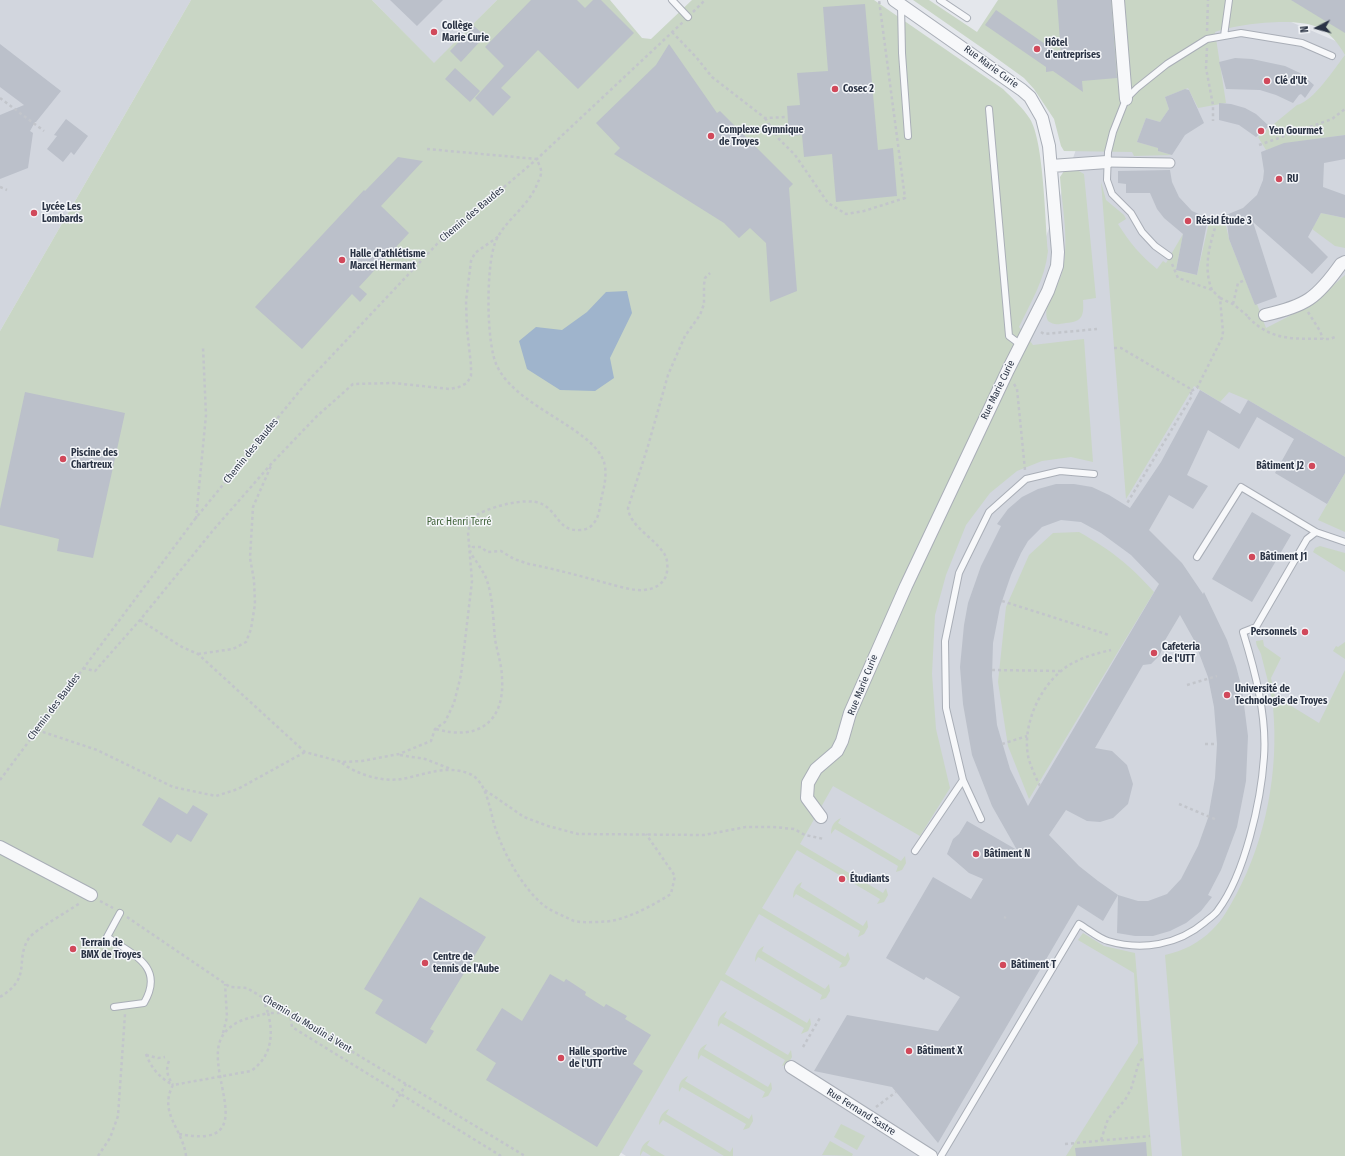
<!DOCTYPE html>
<html>
<head>
<meta charset="utf-8">
<style>
	body { margin:0 }
	#map { position:relative; width:1345px; height:1156px; overflow:hidden; background:#e4e7ec; font-family:"Fira Sans Condensed",sans-serif }
	canvas { display:block }
	.north { position:absolute; left:1297px; top:8px; width:40px; height:40px; -webkit-text-stroke:3px #f4f6f9; paint-order:stroke; rotate:264deg; font-size:11px; font-weight:700; line-height:16px; text-align:center; color:#2b3445 }
	.north::after { content:''; display:block; margin:auto; width:14px; height:18px; background:#2b3445; clip-path:polygon(50% 0,100% 100%,50% 72%,0 100%) }
</style>
</head>
<body>
<div id="map">
<canvas width="1345" height="1156"></canvas>
<div class="north">N</div>
</div>
<script>
const ctx = document.querySelector('canvas').getContext('2d');
ctx.lineJoin = 'round';
function fillPath(path, color) { ctx.fillStyle = color; ctx.fill(path, 'evenodd'); }
function trace(path, color, width, dash) { ctx.strokeStyle = color; ctx.lineWidth = width; ctx.lineCap = dash ? 'butt' : 'round'; ctx.setLineDash(dash || []); ctx.stroke(path); }
function drawText(font, color, halo, rows, align = 'center') {
  ctx.font = font + ' "Fira Sans Condensed",sans-serif'; ctx.lineWidth = 3; ctx.setLineDash([]); ctx.textBaseline = 'middle'; ctx.strokeStyle = halo; ctx.fillStyle = color; for (const [text, x, y, turn = 0] of rows) {
    ctx.save(); ctx.translate(x, y); ctx.rotate((+turn || 0) * Math.PI / 180); ctx.textAlign = isNaN(turn) ? turn : align; if (halo) ctx.strokeText(text, 0, 0); ctx.fillText(text, 0, 0); ctx.restore();
  }
}
fillPath(new Path2D(`
	M0 0H191L0 331Z
	M372 0H497L434 64Z
	M1270 13 1345 45V1156H626L611 1146 1024 301 1083 129 1219 21Z`), '#d2d6de');
fillPath(new Path2D(`
	M191 0H372L434 63 497 0H610L642 38 651 39 692 0H874L1003 89C1013 99 1023 108 1030 119 1044 142 1045 221 1048 251 1045 279 1031 302 1019 327L1033 345 1084 339 1093 462 1071 457 1042 461 1017 471 990 493 966 525 946 575 935 615 932 674 936 729 950 788 920 836 833 786 800 844 883 893 886 888 888 895 884 902 877 904 880 899 797 850 762 908 845 957 848 952 850 959 846 966 839 968 842 963 759 914 725 974 807 1023 810 1018 811 1024 808 1031 801 1034 804 1028 721 980 619 1156H0V331Z
	M913 0H929L977 32 998 0H1345V135L1288 143 1266 150 1258 137 1297 105C1314 101 1334 69 1345 55 1338 43 1330 32 1317 27 1295 17 1238 24 1215 32L1226 103 1198 108 1188 88 1165 97 1169 109 1160 122 1146 118 1137 142 1159 148 1158 151 1172 155 1134 156 1132 152 1064 151 1061 146 1054 119 1034 89 1024 78 988 52Z
	M1077 170 1084 174 1096 298 1083 300C1084 315 1083 322 1066 323 1058 324 1055 326 1048 321 1041 306 1058 288 1062 273 1070 242 1062 208 1060 177L1064 171Z
	M1101 182 1106 200 1124 215 1126 219 1118 224C1129 242 1141 256 1157 269L1163 261 1166 263 1183 234 1176 270 1197 275 1210 218 1224 217 1229 239 1255 304H1257L1266 328 1311 305 1345 275V457L1248 400 1229 392 1220 402 1194 386 1126 499Z
	M1321 213 1345 218V248L1335 246 1312 229Z
	M1345 473V532L1318 520Z
	M1079 532C1111 550 1130 565 1154 592L1029 799 1008 746 998 682 1006 607 1029 555 1053 533Z
	M1320 546 1345 553V572L1313 552 1315 548Z
	M1263 640 1264 646 1281 658 1271 678 1275 696 1319 723 1345 670V1156H1182L1165 955C1183 951 1199 943 1212 930 1223 920 1229 907 1236 895 1266 839 1279 771 1273 707 1271 690 1265 671 1261 654 1259 649 1256 646 1256 641Z
	M1345 642V659L1333 651 1336 646 1338 647Z
	M841 818 838 823 901 861 905 856 906 863 902 870 896 872 898 866 835 829 831 834C831 826 834 821 841 818Z
	M802 882 800 887 863 926 867 920 868 927 864 934 858 937 860 931 796 894 793 898C793 891 796 885 802 882Z
	M1083 933 1104 946 1135 953 1152 1156H1066L1138 1043 1134 973 1078 940Z
	M764 946 762 951 825 989 829 984 830 991 826 998 820 1000 822 995 758 957 755 962C755 954 758 949 764 946Z
	M727 1011 724 1017 788 1055 791 1050 792 1057 788 1064 782 1066 785 1060 721 1023 718 1027C717 1020 720 1015 727 1011Z
	M707 1044 704 1049 768 1087 771 1082 772 1089 768 1096 762 1098 765 1092 701 1055 698 1060C697 1052 700 1047 707 1044Z
	M688 1076 685 1081 749 1119 752 1114 753 1121 749 1128 743 1130 746 1124 682 1087 679 1092C678 1084 681 1079 688 1076Z
	M669 1109 666 1114 730 1152 733 1147V1156H724L663 1120 659 1125C659 1118 662 1112 669 1109Z
	M841 1124 865 1136 857 1150 834 1137Z
	M650 1140 647 1145 665 1156H651L643 1151 640 1156C640 1149 643 1143 650 1140Z
	M830 1141 853 1154 852 1156 822 1155Z`), '#c9d6c5');
fillPath(new Path2D(`
	M627 291 632 313 610 358 614 378 595 391 560 390 527 369 519 341 536 327 562 330 587 312 606 292Z`), '#9fb4cc');
fillPath(new Path2D(`
	M390 0H443L417 26Z
	M531 0H577L585 8 593 0H601L634 33 578 89 538 50 501 88 511 97 493 116 475 98 504 66 485 47Z
	M1057 0H1111L1117 78 1082 81 1083 92 1053 71 1046 72V67L985 25 996 10 1061 55Z
	M1291 0H1345V33Z
	M865 4 878 150 893 148 897 196 836 202 832 154 804 157 802 135 789 136 787 106 800 105 797 73 828 71 823 7Z
	M474 26 485 36 461 62 450 51Z
	M0 44 61 91 36 122H35L30 131 33 133 28 168 0 179V115L24 105 0 87Z
	M669 44 717 113 720 111 793 184 789 188 797 291 770 302 766 243 750 228 739 238 724 223 614 154 620 148 596 123 656 65Z
	M1235 58 1252 59 1285 66 1300 73 1314 85 1305 98 1301 94 1299 95 1293 103 1276 95 1260 90 1226 89 1219 62Z
	M455 68 480 91 470 102 445 79Z
	M1185 89 1189 90 1204 123 1185 135 1172 155 1158 151V148L1137 142 1146 118 1160 122 1169 109 1165 97Z
	M1219 103 1231 104 1245 108 1256 114 1269 126 1256 137 1239 125 1219 120Z
	M66 119 88 136 74 155 71 152 63 162 47 149 57 136 54 135Z
	M1345 135V159L1324 163 1323 187 1345 195V218L1321 213 1308 237 1328 257 1312 274 1253 222 1277 297 1255 305 1229 239 1226 215 1243 208 1257 195 1263 180 1264 171 1261 152 1284 143Z
	M398 157 423 161 381 206 409 233 359 287 367 294 360 302 352 294 302 349 255 307 364 190 365 191Z
	M1170 170 1172 182 1179 197 1192 211 1208 218 1197 275 1176 270 1183 234 1164 218 1157 209 1150 193H1126V184L1118 183V171Z
	M1200 390 1240 414 1248 400 1345 457V473L1327 504 1275 473 1294 439 1257 417 1239 449 1208 430 1187 475 1208 486 1193 509 1169 495 1149 530 1182 563 1203 594 1204 592 1227 640 1236 666 1242 689 1248 736 1246 781 1237 827 1221 870 1208 895 1212 897 1201 911 1186 923 1170 931 1153 936H1135L1117 933 1118 895 1103 921 1078 905 938 1143 892 1087 814 1071 847 1015 938 1031 960 997 926 977 924 980 886 958 933 877 971 899 983 879 969 873 947 854 953 839 959 834 967 821 1017 850 992 806 972 755 963 704 960 667 964 625 968 603 981 566 1001 526 997 524 1008 509 1022 497 1038 489 1056 484H1074L1092 487 1109 495 1130 508 1161 462ZM1061 520 1081 522 1101 533 1131 555 1159 584 1028 806 1010 769 997 725 992 676 993 643 1000 607 1011 575 1021 553 1028 541 1042 527ZM1180 615 1194 640 1208 677 1214 707 1217 744 1215 778 1208 818 1198 846 1181 879 1167 894 1148 901H1138L1118 895 1098 881 1079 866 1049 835 1066 810 1087 821 1100 822 1113 818 1128 804 1133 784 1127 765 1112 751 1095 748 1143 665 1151 664 1160 655 1164 642Z
	M25 392 125 413 93 558 57 551 59 539 0 525V509Z
	M1252 512 1291 535 1252 602 1212 579Z
	M159 797 187 814 193 805 208 814 191 842 177 834 171 843 142 825Z
	M420 897 486 937 430 1029 434 1031 426 1044 375 1013 383 1000 364 989Z
	M550 974 564 982 566 979 586 992 585 995 604 1007 606 1004 627 1016 625 1019 651 1035 633 1064 643 1071 597 1147 486 1080 496 1063 476 1050 502 1008 522 1021Z
	M1146 1142 1147 1156H1076L1075 1148Z`), '#bbc0ca');
const service = new Path2D(`
	M672 0 688 17
	M940 0 967 18
	M901 5 902 53 908 136
	M1224 36 1229 0
	M989 109 1009 336 1021 345
	M1169 256 1155 246 1142 232 1131 213 1112 194 1107 180 1108 152 1113 132 1126 99 1137 88 1167 64 1207 39 1241 33 1302 43 1332 56
	M1197 557 1241 487 1316 532 1345 542
	M981 819 963 780 946 708 945 641 959 573 989 512 1026 479 1060 471 1094 474
	M915 851 963 780
	M114 1007 144 1003C165 967 134 955 107 937L120 913
	M941 1156 1079 924C1088 929 1098 938 1108 941 1142 951 1178 945 1205 922 1209 918 1215 915 1218 910 1245 874 1261 801 1264 757 1267 716 1255 671 1243 632L1256 627 1307 539 1316 532`);
const pedestrian = new Path2D(`
	M1107 162 1170 163`);
const minor = new Path2D(`
	M1118 0 1126 99
	M1051 166 1107 162
	M1265 315C1306 306 1317 298 1341 264L1345 262
	M821 817 807 798 808 783 816 769 837 751 842 741 850 713 906 586 1008 370 1048 291 1057 266 1058 252 1049 146 1042 118 1030 97 1022 90 894 0
	M0 847 91 895
	M791 1067 931 1156`);
trace(service, '#a9aeb7', 8);
trace(pedestrian, '#a9aeb7', 11);
trace(minor, '#a9aeb7', 14);
trace(new Path2D(`
	M693 12 705 0
	M1207 31 1208 0
	M672 32 696 57 712 77 765 118 787 117
	M1207 48 1206 68 1213 105V121
	M0 98 44 131
	M765 118 779 139 795 155 828 203 846 214 864 211 905 198 879 0
	M1259 145 1332 119 1345 109
	M0 187 7 190
	M1172 264 1178 278 1212 290 1220 298 1223 332 1222 338 1197 388 1191 391
	M1212 290C1202 266 1211 241 1218 218
	M1220 298 1233 304 1249 317
	M1233 304 1238 283 1245 280
	M1308 312 1320 331 1323 339
	M1248 317C1273 343 1297 338 1330 339L1335 337
	M1041 332 1044 334 1097 329
	M1114 348H1121L1189 388 1192 396 1126 505
	M1014 384 1017 389 1025 470
	M196 519 206 415 203 347
	M1002 601 1109 635
	M140 620 182 647 198 654 305 752 342 762 362 761 399 754 431 741 435 729 445 722 454 703 461 675 472 581 468 532 471 519C483 508 527 496 542 504 558 512 559 532 580 530 585 530 590 528 593 524 600 517 600 504 602 495 605 485 607 472 604 462 592 427 517 408 497 366 486 344 486 267 495 243 504 220 529 207 538 182 539 180 541 176 541 173 542 169 538 163 537 159L427 149
	M198 654 233 649 246 642 251 629 255 604 254 580 250 558 253 507 271 466
	M83 668 95 671 140 620 215 528 272 463 316 417 353 384 393 383 450 389 459 387 467 383 471 376V365L467 329 466 301 471 261 475 253 499 236
	M992 670 1060 671
	M1187 685 1217 676
	M436 729C477 741 505 723 502 678 502 665 497 652 495 639 493 619 493 596 486 578 482 569 475 560 470 552L473 547H481L487 552 501 551 514 559 529 564C555 569 580 576 606 583 618 586 632 591 644 590 654 589 662 585 666 576 668 569 668 561 665 555 655 538 630 527 628 508L648 446 668 375 685 336 700 315 704 304V285L705 278 710 273
	M37 730 97 750 173 787 216 796 238 789 305 752
	M1002 744 1027 736
	M1205 744H1217
	M400 755 425 759 451 769
	M342 763C358 775 382 782 402 779 424 775 447 764 470 774 488 782 490 814 496 830 505 856 522 886 542 904 547 909 567 918 574 921 581 923 603 922 611 921 632 917 653 905 671 894L675 876 646 834
	M0 780 195 519 307 382 437 244 537 159 683 22
	M1040 786C1036 778 1032 769 1029 760 1021 730 1037 691 1061 671 1075 659 1094 654 1111 650
	M485 790 524 817 548 826 578 834 704 835 746 827H773L794 829 805 835 824 839
	M1179 804 1217 820
	M100 901 113 908
	M127 917 230 987 247 988 525 1156
	M1004 917 1006 918
	M0 997C33 977 14 961 29 938 35 930 70 910 80 903
	M223 1033 227 1017 225 984
	M803 1047 821 1016
	M146 1054C151 1068 160 1078 173 1085
	M146 1055 158 1058 165 1057
	M169 1061C165 1070 168 1077 173 1085
	M393 1107 406 1084
	M876 1107 896 1092
	M179 1134C266 1151 200 1069 223 1035 234 1019 251 1018 268 1013L263 998
	M1101 1140 1108 1119 1125 1100 1131 1089 1139 1062 1144 1057
	M1065 1144 1150 1136
	M98 1156 110 1138 118 1116 125 1014
	M186 1156C183 1129 158 1113 173 1085L251 1071C271 1057 274 1036 268 1013H290L292 1027 501 1156`), '#c2c5cb', 2.5, [3, 3]);
trace(service, '#f7f8fa', 6);
trace(pedestrian, '#f7f8fa', 9);
trace(minor, '#f7f8fa', 12);
for (const [x, y, r, color] of [
	[434,32,4,"#d1495b"],
	[1037,49,4,"#d1495b"],
	[1267,81,4,"#d1495b"],
	[835,89,4,"#d1495b"],
	[1261,131,4,"#d1495b"],
	[711,136,4,"#d1495b"],
	[1279,179,4,"#d1495b"],
	[34,213,4,"#d1495b"],
	[1188,221,4,"#d1495b"],
	[342,260,4,"#d1495b"],
	[63,459,4,"#d1495b"],
	[1312,466,4,"#d1495b"],
	[1252,557,4,"#d1495b"],
	[1305,632,4,"#d1495b"],
	[1154,653,4,"#d1495b"],
	[1227,695,4,"#d1495b"],
	[976,854,4,"#d1495b"],
	[842,879,4,"#d1495b"],
	[73,949,4,"#d1495b"],
	[425,963,4,"#d1495b"],
	[1003,965,4,"#d1495b"],
	[909,1051,4,"#d1495b"],
	[561,1058,4,"#d1495b"]
]) { const dot = new Path2D(); dot.arc(x, y, r, 0, 2 * Math.PI); ctx.fillStyle = color; ctx.fill(dot); trace(dot, '#f4f6f9', 1.5); }
drawText('bold 10px', '#2b3445', '#f4f6f9', [
	["Collège",442,26],
	["Marie Curie",442,38],
	["Hôtel",1045,43],
	["d’entreprises",1045,55],
	["Clé d'Ut",1275,81],
	["Cosec 2",843,89],
	["Complexe Gymnique",719,130],
	["de Troyes",719,142],
	["Yen Gourmet",1269,131],
	["RU",1287,179],
	["Lycée Les",42,207],
	["Lombards",42,219],
	["Résid Étude 3",1196,221],
	["Halle d'athlétisme",350,254],
	["Marcel Hermant",350,266],
	["Piscine des",71,453],
	["Chartreux",71,465],
	["Bâtiment J2",1304,466,"right"],
	["Bâtiment J1",1260,557],
	["Personnels",1297,632,"right"],
	["Cafeteria",1162,647],
	["de l'UTT",1162,659],
	["Université de",1235,689],
	["Technologie de Troyes",1235,701],
	["Bâtiment N",984,854],
	["Étudiants",850,879],
	["Terrain de",81,943],
	["BMX de Troyes",81,955],
	["Centre de",433,957],
	["tennis de l'Aube",433,969],
	["Bâtiment T",1011,965],
	["Bâtiment X",917,1051],
	["Halle sportive",569,1052],
	["de l'UTT",569,1064]
], 'left');
drawText('10px', '#2b3445', '#f4f6f9', [
	["Rue Marie Curie",991,67,36],
	["Chemin des Baudes",472,214,-40],
	["Rue Marie Curie",998,390,-64],
	["Chemin des Baudes",251,451,-51],
	["Rue Marie Curie",863,685,-68],
	["Chemin des Baudes",54,707,-53],
	["Chemin du Moulin à Vent",307,1024,31],
	["Rue Fernand Sastre",861,1112,32]
]);
drawText('10px', '#3f6138', '#f4f6f9', [
	["Parc Henri Terré",459,522]
]);
</script>
</body>
</html>
